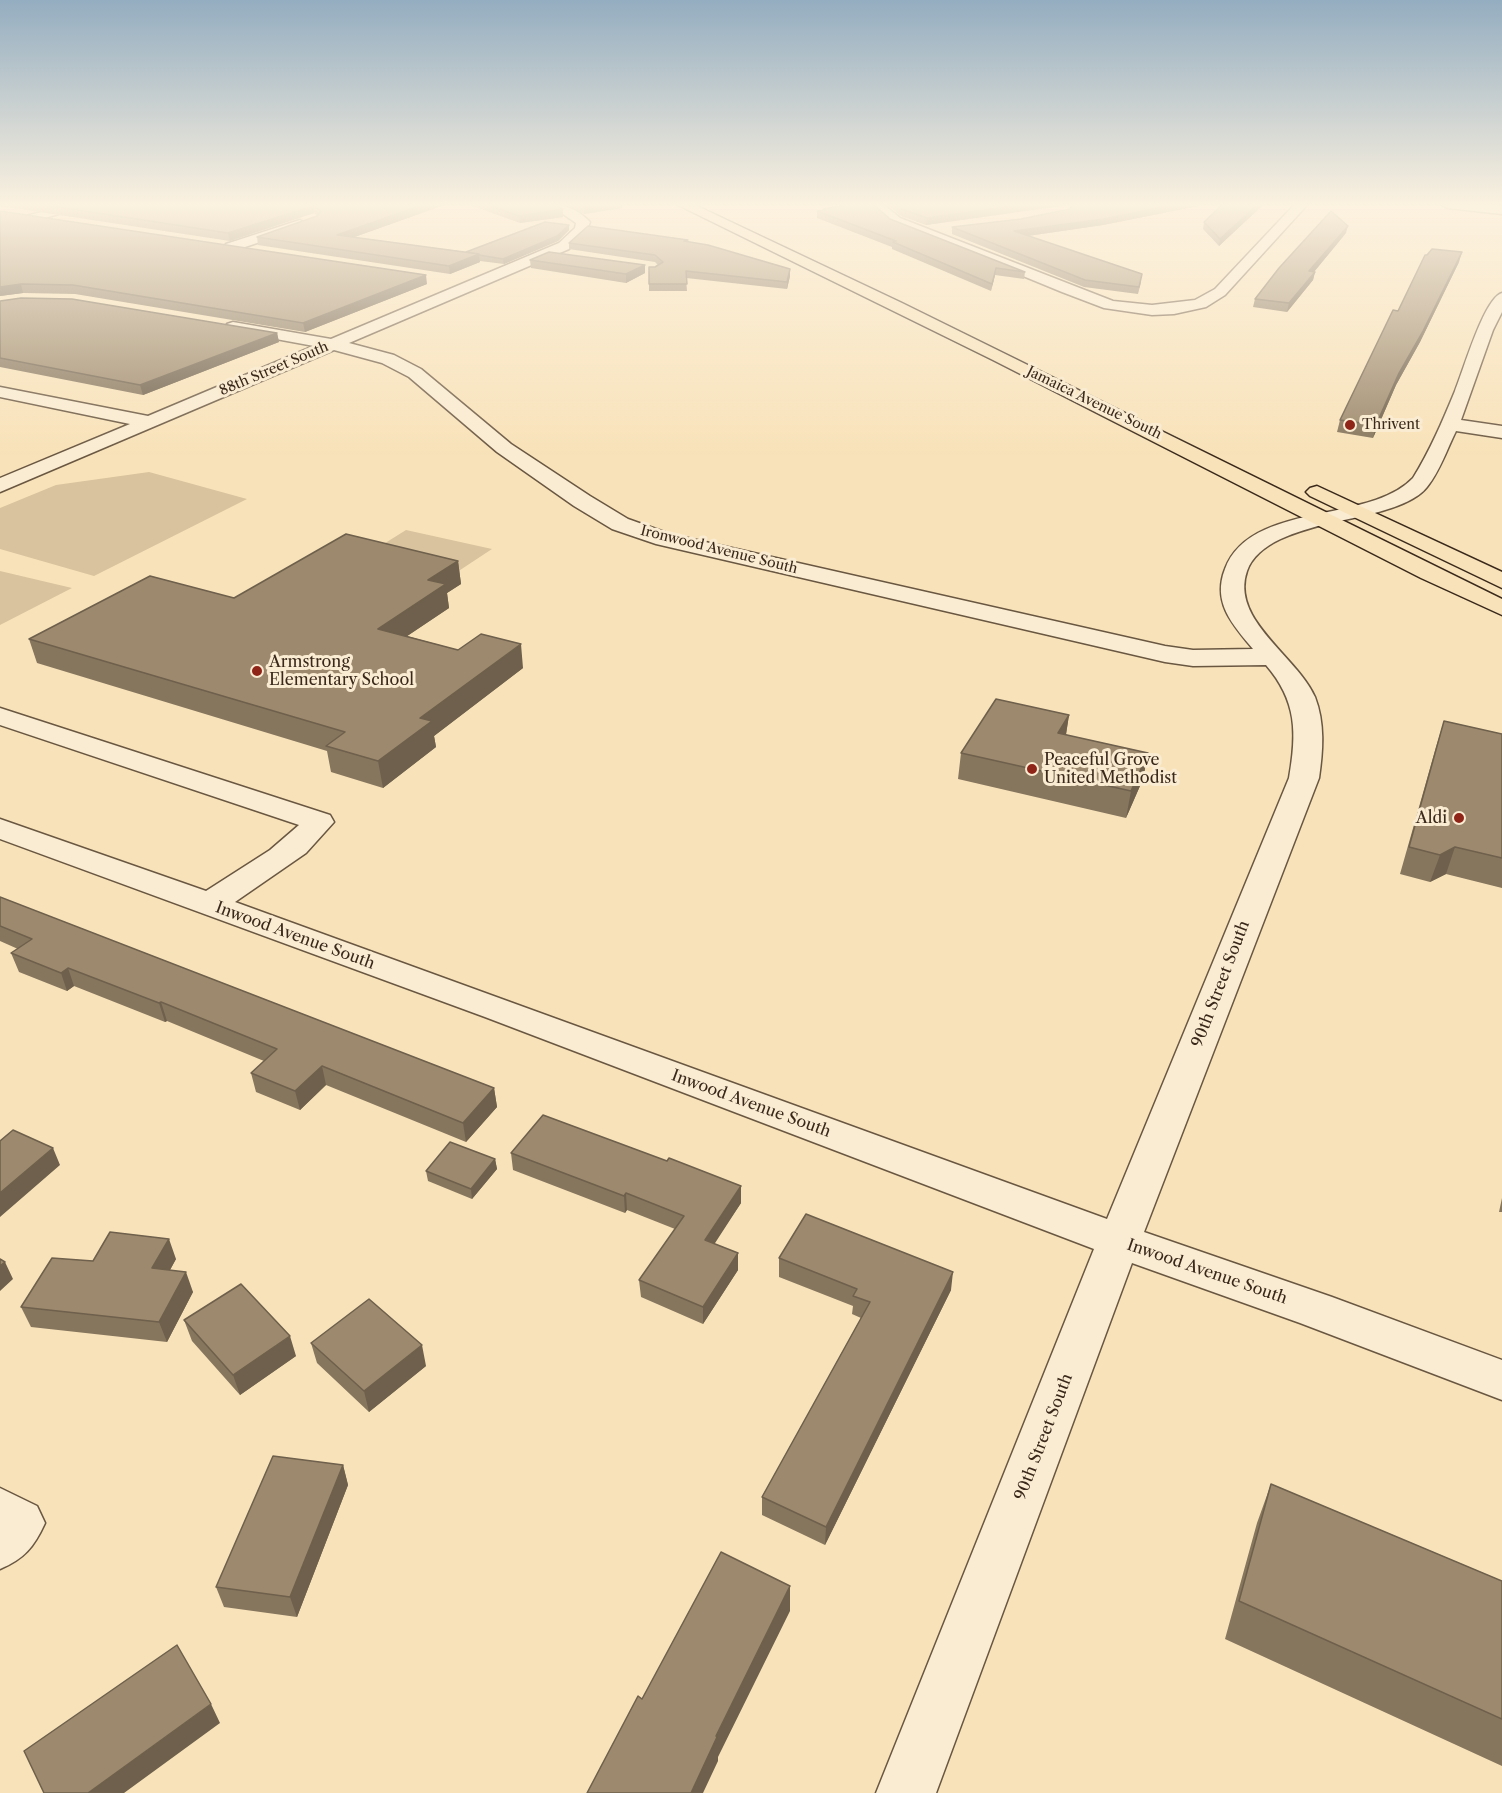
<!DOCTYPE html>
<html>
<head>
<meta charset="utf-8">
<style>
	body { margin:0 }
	canvas { display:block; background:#f8e2b9 }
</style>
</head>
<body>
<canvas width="1502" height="1793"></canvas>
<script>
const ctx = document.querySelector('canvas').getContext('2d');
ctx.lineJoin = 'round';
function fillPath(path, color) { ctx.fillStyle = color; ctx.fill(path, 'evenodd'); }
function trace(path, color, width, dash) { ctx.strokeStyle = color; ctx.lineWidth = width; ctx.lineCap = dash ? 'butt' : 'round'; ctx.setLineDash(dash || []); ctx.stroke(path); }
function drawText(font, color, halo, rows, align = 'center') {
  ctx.font = font + ' "Libre Caslon Text",serif'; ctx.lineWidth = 6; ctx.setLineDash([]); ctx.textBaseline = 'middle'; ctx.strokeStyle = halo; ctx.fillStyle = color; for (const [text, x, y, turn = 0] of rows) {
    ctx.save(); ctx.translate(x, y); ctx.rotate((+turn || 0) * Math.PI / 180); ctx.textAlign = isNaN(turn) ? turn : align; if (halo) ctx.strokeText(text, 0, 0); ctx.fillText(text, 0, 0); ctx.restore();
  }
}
fillPath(new Path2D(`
	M149 472 247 499 94 576 0 549V508L56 485Z
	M406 530 492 549 445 580 358 560Z
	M0 571 72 588 0 625Z`), '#d8c39e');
const minor = new Path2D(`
	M71 204H93L0 231V223Z
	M542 204C561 204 576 207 590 222L586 232 569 249 349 343 394 355 421 369 511 444 590 496 628 519 670 534 1165 646 1193 650 1253 649C1232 624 1212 602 1225 569 1250 501 1370 524 1413 478 1430 451 1443 420 1455 391 1463 372 1484 298 1502 293V312L1493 330 1461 420 1502 426V438L1456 431C1447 449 1440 471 1427 487 1409 510 1354 517 1326 524 1299 531 1257 542 1247 571 1230 620 1297 656 1315 697 1325 723 1323 751 1319 778L1144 1232 1332 1297 1502 1360V1400L1300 1323 1132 1263 936 1793H876L1094 1249 485 1017 0 839V819L206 891 270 850 299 825 0 725V708L330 815 334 822 306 853 235 902 1107 1219 1289 778C1297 733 1297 701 1266 665L1193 666 1165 662 656 544 612 529 574 506 497 452 409 377 382 363 334 350 0 492V478L130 424 0 397V387L148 416 314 346 227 330 225 327 227 324 233 322 331 339 559 243 575 228 576 223 563 214Z
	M869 204H883L900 218 1113 301 1152 305 1195 300 1215 289 1295 204H1308L1225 295 1206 307 1174 314 1152 315 1104 308 1062 292 933 239 890 224Z
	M1441 204 1502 206V214L1447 208Z
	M300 220 307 224 305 227 236 250 231 251 224 247 226 244Z
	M0 1488 37 1506 45 1523C34 1547 24 1559 0 1569Z`);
const major = new Path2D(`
	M676 204H693L902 303 1502 599V615L1421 578 993 360Z
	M1317 486 1502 572V588L1310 496 1306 492 1310 488Z`);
trace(minor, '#6a5742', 3);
trace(major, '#3a291b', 3);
fillPath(minor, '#faecd2');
fillPath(major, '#f8e2b9');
fillPath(new Path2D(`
	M0 204H447L354 237 466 252 569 225V230L558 241 504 264 480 261V262L450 274 258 245 257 237 317 216H318L314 213 230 241 0 206Z
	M467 204H552L563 217 520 223Z
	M562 204H622V208L584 214 568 205Z
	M889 204H1208L1103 225 1028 236 1141 282 1138 294 1084 287 952 234V227L1021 219 1070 209 1071 207 1070 205 926 225 901 216 889 206Z
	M1223 204H1264L1219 246 1203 229 1204 222Z
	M823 209 890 219 1025 272 1024 279 995 275 991 291 892 249V247L817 218V211H823Z
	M0 211 427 284 305 332 75 294 23 293 0 296Z
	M1346 233 1314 272H1315L1313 280 1287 312 1253 307 1255 299Z
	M688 240V242L790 276 787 289 686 278 687 291H649V267H655L658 265 655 262 569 249V243Z
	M530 260 645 273 626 283 531 268Z
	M1459 262 1420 342 1396 385 1373 438 1337 432 1340 420 1398 311Z
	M0 301 277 333 279 342 143 395 0 367Z
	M458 561 461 584 447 593 449 608 407 636 523 668 434 736 436 747 383 788 331 772 327 751 37 663 29 639 234 598Z
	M1069 715 1066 735 1148 753 1143 779 1126 818 958 779 961 753Z
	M1444 721 1502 734V888L1446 874 1430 882 1400 874 1436 747Z
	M0 897 494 1088 497 1107 466 1142 326 1085 300 1110 256 1092 251 1073 264 1061 167 1021 165 1022 74 986 67 991 19 972 11 953 18 949 0 941Z
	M511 1153 667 1161 741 1186V1203L714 1243 738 1270 703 1324 641 1297 639 1280 675 1229 627 1210 625 1213 513 1170Z
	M495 1159 497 1169 472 1199 428 1181 426 1171Z
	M1502 1198V1212H1499Z
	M779 1258 951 1290 825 1545 762 1515V1497L861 1318 852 1314 853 1306 779 1277Z
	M176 1259 170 1270 193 1292 167 1342 31 1327 21 1307 93 1261Z
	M184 1320 296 1356 240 1395 192 1341Z
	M311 1343 426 1366 369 1412 317 1363Z
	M343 1465 348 1485 297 1617 224 1607 216 1587Z
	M1271 1484 1502 1581V1766L1225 1639 1257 1523Z`), '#87765e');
fillPath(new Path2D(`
	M425 204H447L338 243 337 235Z
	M596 204H622V208L584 214V206Z
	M1028 204H1070L926 225 927 218Z
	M1176 204H1208L1103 225 1013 238 1014 231Z
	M1258 204H1264L1219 246 1220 239Z
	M313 206 314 213 230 241 228 233Z
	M563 209V217L520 223 519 216Z
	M569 225V230L558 241 504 264 503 259Z
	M1348 226 1346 233 1308 279 1309 271Z
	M1462 252 1459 262 1420 342 1396 385 1373 438 1376 425 1399 373Z
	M479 254 480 262 450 274 449 266Z
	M645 265V273L626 283V274Z
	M996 268 995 275 991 291 992 284Z
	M790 269V276L787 289V282Z
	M1315 272 1313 280 1287 312 1289 303Z
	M426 275 427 284 305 332 303 323Z
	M21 284 23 293 0 296V287Z
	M277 333 279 342 143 395 140 385Z
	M458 561 461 584 447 593 449 608 382 653 378 629 428 580Z
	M521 644 523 668 434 736 436 747 383 788 378 761 420 718Z
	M1069 715 1065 740 1058 733Z
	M1148 753 1143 779 1126 818 1131 791Z
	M1455 847 1446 874 1430 882 1440 855Z
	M68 968 74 986 67 991 61 973Z
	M161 1002 167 1021 165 1022 159 1003Z
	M322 1066 326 1085 300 1110 295 1091Z
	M494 1088 497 1107 466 1142 463 1123Z
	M53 1148 60 1165 0 1217V1193Z
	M495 1159 497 1169 472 1199 471 1189Z
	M741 1186V1203L706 1257 705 1240Z
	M626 1193 627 1210 625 1213 624 1196Z
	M169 1239 176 1259 160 1288 152 1268Z
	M738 1253V1270L703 1324V1307Z
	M5 1262 13 1279 0 1291V1266Z
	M186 1272 193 1292 167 1342 159 1322Z
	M953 1272 951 1290 825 1545 826 1527Z
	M290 1336 296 1356 240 1395 233 1375Z
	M422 1345 426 1366 369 1412 364 1391Z
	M343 1465 348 1485 297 1617 290 1597Z
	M790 1586V1611L718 1757V1761L703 1793H691L716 1736Z
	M211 1704 220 1723 124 1793H88Z`), '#6e604c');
const building = new Path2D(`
	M39 204H425L337 235 479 254 449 266 257 237 317 216 321 211 313 206 228 233Z
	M487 204H552L563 209 519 216Z
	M580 204H596L584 206Z
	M854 204H873L890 219 1025 272 996 268 992 284 893 242 896 241 817 211 826 210 823 209Z
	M895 204H1028L927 218 902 209Z
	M1073 204H1176L1104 219 1014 231 1142 274 1139 287 1085 280 952 227 1021 219 1070 209Z
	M1223 204H1258L1220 239 1204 222Z
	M0 211 426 275 303 323 73 285 21 284 0 287Z
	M1331 211 1348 226 1309 271 1315 272 1289 303 1255 299 1279 268Z
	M545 222 569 225 557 236 503 259 479 255V254L466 252Z
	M588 226 688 240 684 241 708 245 790 269 787 282 686 271 687 284H649V267H655L663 262 655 255 569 243Z
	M1432 249 1462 252 1423 331 1399 373 1376 425 1340 420 1393 310 1398 311 1425 255H1427Z
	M549 252 645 265 626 274 530 260Z
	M21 298 72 299 277 333 140 385 0 358V301Z
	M346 534 458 561 428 580 446 584 378 629 458 650 481 634 521 644 420 718 432 721 378 761 326 746 345 732 29 639 150 576 234 598Z
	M996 699 1069 715 1058 733 1148 753 1131 791 961 753Z
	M1444 721 1502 734V858L1455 847 1440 855 1409 847Z
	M0 897 494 1088 463 1123 322 1066 295 1091 251 1073 277 1049 161 1002 159 1003 68 968 61 973 11 953 32 939 0 926Z
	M543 1115 667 1161 669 1158 741 1186 705 1240 738 1253 703 1307 639 1280 684 1216 626 1193 624 1196 511 1153Z
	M13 1130 53 1148 0 1193V1141Z
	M450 1142 495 1159 471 1189 426 1171Z
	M806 1214 953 1272 826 1527 762 1497 870 1302 853 1296 857 1289 779 1258Z
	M110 1232 169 1239 152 1268 186 1272 159 1322 21 1307 52 1258 93 1261Z
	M0 1259 5 1262 0 1266Z
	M241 1284 290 1336 233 1375 184 1320Z
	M369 1299 422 1345 364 1391 311 1343Z
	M273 1456 343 1465 290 1597 216 1587Z
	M1271 1484 1502 1581V1719L1239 1601Z
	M721 1552 790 1586 716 1736 717 1737 691 1793H587L638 1696 642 1699Z
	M177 1645 211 1704 88 1793H44L24 1751Z`);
fillPath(building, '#9d896d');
trace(building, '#6e604c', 1.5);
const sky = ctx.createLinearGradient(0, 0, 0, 455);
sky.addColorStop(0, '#94adc0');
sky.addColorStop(0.45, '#fcf2e0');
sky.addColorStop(1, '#fcf2e000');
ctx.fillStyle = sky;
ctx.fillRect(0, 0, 1502, 455);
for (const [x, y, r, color] of [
	[1350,425,6,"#8f2418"],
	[257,671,6,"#8f2418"],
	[1032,769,6,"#8f2418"],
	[1459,818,6,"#8f2418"]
]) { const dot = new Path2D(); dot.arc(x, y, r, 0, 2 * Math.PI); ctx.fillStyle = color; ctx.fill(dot); trace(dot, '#faecd2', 2); }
drawText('14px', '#3a291b', '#faecd2', [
	["88th Street South",274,369,-23],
	["Jamaica Avenue South",1094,403,26],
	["Ironwood Avenue South",719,550,14]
]);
drawText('14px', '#3a291b', '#faecd2', [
	["Thrivent",1362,425]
], 'left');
drawText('16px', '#3a291b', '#faecd2', [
	["Armstrong",269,662],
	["Elementary School",269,680],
	["Peaceful Grove",1044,760],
	["United Methodist",1044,778],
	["Aldi",1447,818,"right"]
], 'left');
drawText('16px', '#3a291b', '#faecd2', [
	["Inwood Avenue South",295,936,20],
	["90th Street South",1221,984,-69],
	["Inwood Avenue South",751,1104,20],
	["Inwood Avenue South",1207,1272,19],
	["90th Street South",1044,1437,-69]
]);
</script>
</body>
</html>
